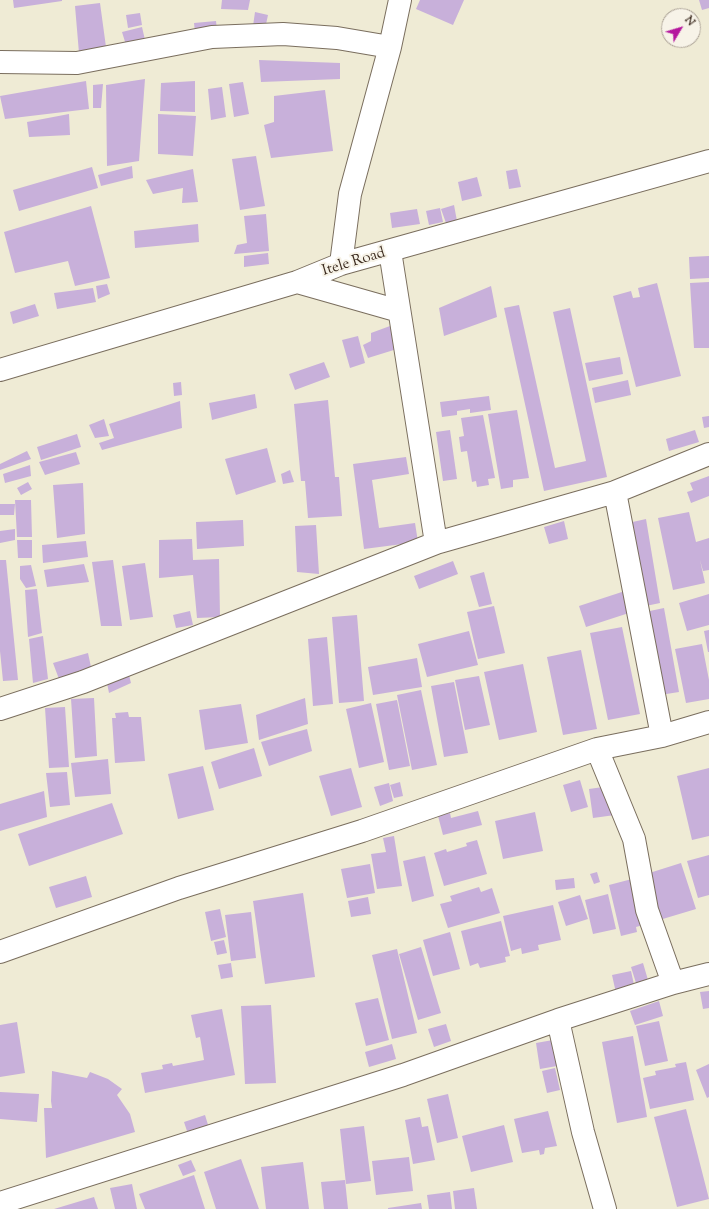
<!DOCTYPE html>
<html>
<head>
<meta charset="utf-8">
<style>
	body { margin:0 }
	#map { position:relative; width:709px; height:1209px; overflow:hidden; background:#efebd5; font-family:"Sorts Mill Goudy",serif }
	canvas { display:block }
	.north { position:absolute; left:661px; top:8px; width:40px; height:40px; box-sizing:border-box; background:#f7f3e8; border:1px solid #aca397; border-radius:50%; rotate:52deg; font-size:11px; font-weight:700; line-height:16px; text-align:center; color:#3b2a1e }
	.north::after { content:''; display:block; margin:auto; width:14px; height:18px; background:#b5179e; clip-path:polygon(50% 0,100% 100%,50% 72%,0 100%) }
</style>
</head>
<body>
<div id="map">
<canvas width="709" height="1209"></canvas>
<div class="north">N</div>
</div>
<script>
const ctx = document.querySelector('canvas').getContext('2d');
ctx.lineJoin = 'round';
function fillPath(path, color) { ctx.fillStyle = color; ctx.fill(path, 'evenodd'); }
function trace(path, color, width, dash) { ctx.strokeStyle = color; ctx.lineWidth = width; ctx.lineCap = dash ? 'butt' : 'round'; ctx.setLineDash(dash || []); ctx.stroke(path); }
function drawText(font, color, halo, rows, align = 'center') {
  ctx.font = font + ' "Sorts Mill Goudy",serif'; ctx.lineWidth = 4; ctx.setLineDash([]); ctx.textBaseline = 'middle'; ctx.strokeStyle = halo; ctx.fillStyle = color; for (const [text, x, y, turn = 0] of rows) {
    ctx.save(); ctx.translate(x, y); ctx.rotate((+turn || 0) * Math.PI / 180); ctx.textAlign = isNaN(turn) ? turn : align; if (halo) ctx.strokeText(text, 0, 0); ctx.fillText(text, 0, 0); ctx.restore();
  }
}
fillPath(new Path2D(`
	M13 0H62V1L14 8Z
	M222 0H250L248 10 221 9Z
	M420 0H464L453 25 416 9Z
	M699 0H709V8L702 10Z
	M100 3 106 47 79 53 75 6Z
	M255 12 268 15 265 29 253 26Z
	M140 13 142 25 128 28 126 15Z
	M216 21 217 30 195 32 194 23Z
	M142 27 145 40 126 45 122 32Z
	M259 60 340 63V79L261 82Z
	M145 79 139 161 107 166 106 85Z
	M86 81 89 109 5 119 0 96Z
	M195 81V112L160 111 161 83Z
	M243 82 249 114 234 117 229 84Z
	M103 84 101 108H93V85Z
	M222 87 226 117 211 120 208 89Z
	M325 90 333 151 271 158 264 125 274 122V96Z
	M69 114 70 135 29 137 27 122Z
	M158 114 196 116 193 156 158 154Z
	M256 156 265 206 240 210 232 159Z
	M132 166 133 178 101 186 98 175Z
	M92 167 98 188 19 211 13 190Z
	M193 169 198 202 182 203 183 188 153 194 146 180Z
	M517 169 521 187 509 189 506 171Z
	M477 177 482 196 462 201 458 182Z
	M454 205 457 221 446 223 441 209Z
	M91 206 110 278 75 286 68 261 15 273 4 232Z
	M440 208 443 222 429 225 426 211Z
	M417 209 420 224 392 228 390 213Z
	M266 214 269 251 234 254 237 245 247 243 244 216Z
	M198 224 199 242 135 248 134 231Z
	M268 253 269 264 244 267V256Z
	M709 256V278L690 279 689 257Z
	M709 282V348H694L690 283Z
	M657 283 681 376 636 387 613 296 631 291 633 298 640 297 638 288Z
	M107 284 110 294 98 299 96 286Z
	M491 286 497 317 444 336 439 308Z
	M93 288 96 302 57 309 54 293Z
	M35 304 39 316 13 324 10 312Z
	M519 305 555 468 586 461 553 312 570 308 607 477 544 491 504 308Z
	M390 326 397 349 368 358 363 345 371 341V333Z
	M358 336 365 363 350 368 342 340Z
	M620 357 623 374 589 381 585 363Z
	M324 362 330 377 295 390 289 374Z
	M628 380 631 395 595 403 592 388Z
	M181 382 182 395 174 396 173 383Z
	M255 394 257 408 212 420 209 403Z
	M489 396 491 410 470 413V409L457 411V415L442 417 440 402Z
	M328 400 335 477H339L342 516 308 518 305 481H301L294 404Z
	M180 401 182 428 102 450 99 443 114 438 109 424Z
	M517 410 529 478 513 480V487L501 489 488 414Z
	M483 415 495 478 488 479 489 485 477 487 476 481 472 482 467 451 461 452 459 437 464 436 461 418Z
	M709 416V427L704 428 702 417Z
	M104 419 109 436 95 438 89 425Z
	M450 430 457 479 443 481 436 432Z
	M695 430 699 442 669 451 666 439Z
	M77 434 81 447 41 460 37 447Z
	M267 448 276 482 236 495 225 459Z
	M27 451 31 459 0 470V464Z
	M76 452 80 464 45 475 39 462Z
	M406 457 409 474 372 480 379 528 415 523 418 542 364 549 353 464Z
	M30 465 31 476 5 483 3 474Z
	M290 470 294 482 283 484 281 474Z
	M709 476V496L691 503 687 492 693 490 690 483Z
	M28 482 32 489 21 495 17 488Z
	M83 483 85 534 57 538 53 485Z
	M15 500H31L32 537H17Z
	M0 504H15L14 515H0Z
	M689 512 696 542 709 538V570L703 571 700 560 705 583 673 590 658 518Z
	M646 519 660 603 641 607 628 523Z
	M243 520 244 546 197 549 196 522Z
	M564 521 568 539 549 544 544 527Z
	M316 525 319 574 297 572 295 526Z
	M15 529V540L0 543V531Z
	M192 539 193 560 219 559 220 617 197 618 193 575 159 578V540Z
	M17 540H32V558H18Z
	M86 541 88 557 43 563 42 545Z
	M0 560H6L18 680 3 681 0 651Z
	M113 560 122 626H101L92 562Z
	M453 561 458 574 419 589 414 576Z
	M145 563 153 617 130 620 122 566Z
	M84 564 89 582 47 587 44 570Z
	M31 565 36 586 26 588 20 579V566Z
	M484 572 492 604 479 607 470 576Z
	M37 589 42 633 28 637 25 590Z
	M628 590 635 611 586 627 579 606Z
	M709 594V625L687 631 679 603Z
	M494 606 505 653 478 659 467 612Z
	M664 608 679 692 660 695 645 612Z
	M190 611 193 625 176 628 173 615Z
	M357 615 364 701 339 703 332 617Z
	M622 627 640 714 608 720 590 633Z
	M709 630V652H708L704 631Z
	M469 631 478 665 427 677 418 644Z
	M43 636 48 679 33 683 29 639Z
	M327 637 333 704 313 706 308 639Z
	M702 644 709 680V699L686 703 675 649Z
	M581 650 597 729 563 735 547 657Z
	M88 653 91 667 59 679 53 663Z
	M417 658 422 687 373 695 368 667Z
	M523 664 537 732 499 740 484 672Z
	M128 671 131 683 109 693 106 678Z
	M479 676 490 725 465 730 455 680Z
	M454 682 468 753 444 757 431 686Z
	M421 690 437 765 412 770 397 695Z
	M94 698 97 756 75 758 71 699Z
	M305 698 308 724 259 740 256 715Z
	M397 700 410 766 389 770 376 704Z
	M371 703 384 762 359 768 346 709Z
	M241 704 248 743 205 750 199 710Z
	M65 707 69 767 49 768 45 708Z
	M128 712 129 717H141L145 761 115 763 112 718H116L115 713Z
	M307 729 312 751 269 766 261 742Z
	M254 748 262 776 219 789 211 762Z
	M108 759 111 794 75 797 71 763Z
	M203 766 214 810 178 819 168 774Z
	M351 768 362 807 331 816 319 776Z
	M709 768V836L692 840 677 776Z
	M67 772 70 805 50 807 46 773Z
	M580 780 588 807 571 812 563 785Z
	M400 782 403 796 394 798 390 785Z
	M389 783 393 801 380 806 374 787Z
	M610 786 615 815 593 818 589 789Z
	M44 791 47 817 0 831V804Z
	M112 803 123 834 29 866 18 834Z
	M478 811 482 825 443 835 438 816 450 813 451 818Z
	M535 812 543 851 503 859 495 821Z
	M394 836 402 886 377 889 371 854 386 852 383 838Z
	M477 840 487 874 444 886 434 853 446 849 447 852 467 846 466 843Z
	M709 855V895L698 898 687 861Z
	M425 856 434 896 412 902 403 861Z
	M681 863 696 909 656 921 653 910 658 908 651 885 643 875Z
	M370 864 375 893 347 898 341 869Z
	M597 872 600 882 594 884 590 874Z
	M86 876 92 897 56 908 49 887Z
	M574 878 575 888 556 890 555 880Z
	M632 879 643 925 636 927 637 932 621 936 609 885Z
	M479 887 481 892 492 888 500 913 448 928 440 904 452 901 450 896Z
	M303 893 315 977 265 984 253 901Z
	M608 894 616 929 593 934 585 900Z
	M580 895 588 919 566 926 558 902Z
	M368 897 371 914 351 917 348 901Z
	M553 905 561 940 538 945 539 950 522 954 521 948 511 951 503 916Z
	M220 909 226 937 211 941 205 912Z
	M251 912 256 958 231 961 225 915Z
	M501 921 510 956 505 957 506 962 480 968 478 963 470 966 461 931Z
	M450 932 460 969 433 976 423 940Z
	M224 940 227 953 217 955 214 942Z
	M421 947 441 1013 418 1020 399 954Z
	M397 949 417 1033 392 1039 372 955Z
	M231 963 233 977 221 979 218 965Z
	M643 963 648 980 636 983 631 967Z
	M631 971 635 989 616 993 612 975Z
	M709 991V1008L703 1009 700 992Z
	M378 998 389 1040 366 1046 355 1003Z
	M659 1001 663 1016 635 1025 630 1011Z
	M271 1005 276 1083 245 1084 241 1006Z
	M222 1009 235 1075 145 1093 141 1073 163 1069 162 1065 172 1063 173 1066 204 1060 200 1037 196 1038 191 1015Z
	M659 1021 668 1061 645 1066 636 1026Z
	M17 1022 25 1073 0 1077V1025Z
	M446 1024 451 1041 434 1047 428 1029Z
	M633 1036 647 1117 617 1123 602 1042Z
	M553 1040 557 1066 540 1069 536 1043Z
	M392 1044 396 1059 369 1067 365 1052Z
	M686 1062 694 1100 650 1109 643 1078 656 1075 655 1071 676 1067 675 1064Z
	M709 1064V1097L707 1098 696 1070Z
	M555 1068 560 1090 547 1093 542 1071Z
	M52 1071 87 1078 90 1072 108 1079 122 1089 117 1095 130 1114 135 1132 46 1158 44 1108H52L51 1101Z
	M0 1092 39 1094 37 1122 0 1119Z
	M448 1094 458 1138 437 1143 427 1099Z
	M686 1109 709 1199 677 1207 654 1117Z
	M548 1111 557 1146 545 1148 544 1154 540 1155 539 1150 522 1153 514 1119Z
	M205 1115 209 1128 188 1134 184 1122Z
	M420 1117 422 1127 428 1126 435 1160 413 1164 405 1120Z
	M504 1125 513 1162 471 1172 462 1136Z
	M364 1126 371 1181 346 1184 340 1129Z
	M409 1157 413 1191 376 1195 372 1161Z
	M241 1159 259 1209H216L204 1172Z
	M191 1160 196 1171 183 1176 178 1165Z
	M303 1162 309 1209H266L261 1167Z
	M194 1175 205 1209H145L139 1194Z
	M345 1180 348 1209H324L321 1182Z
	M132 1184 137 1209H115L110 1188Z
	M474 1188 477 1209H455L453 1191Z
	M450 1192 452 1209H429L427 1195Z
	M94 1197 98 1209H54Z
	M421 1203 422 1209H388V1208Z`), '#c8b0da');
const street = new Path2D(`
	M0 62 77 63 212 37 283 34 337 38 390 47
	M390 251 436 543
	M341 264 350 194 390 47 400 0
	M297 282 399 311
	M0 370 297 282 341 264 709 161
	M615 492 662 736
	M0 709 83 682 436 543 615 492 709 454
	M597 749 634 839 647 910 673 983
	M0 952 179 888 362 831 597 749 662 736 709 722
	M558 1020 583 1132 605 1209
	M0 1203 403 1075 558 1020 673 983 709 974`);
trace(street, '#7a6e5e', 24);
trace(street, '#fff', 22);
drawText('15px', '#3b2a1e', '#f7f3e8', [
	["Itele Road",354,263,-17]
]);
</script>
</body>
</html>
